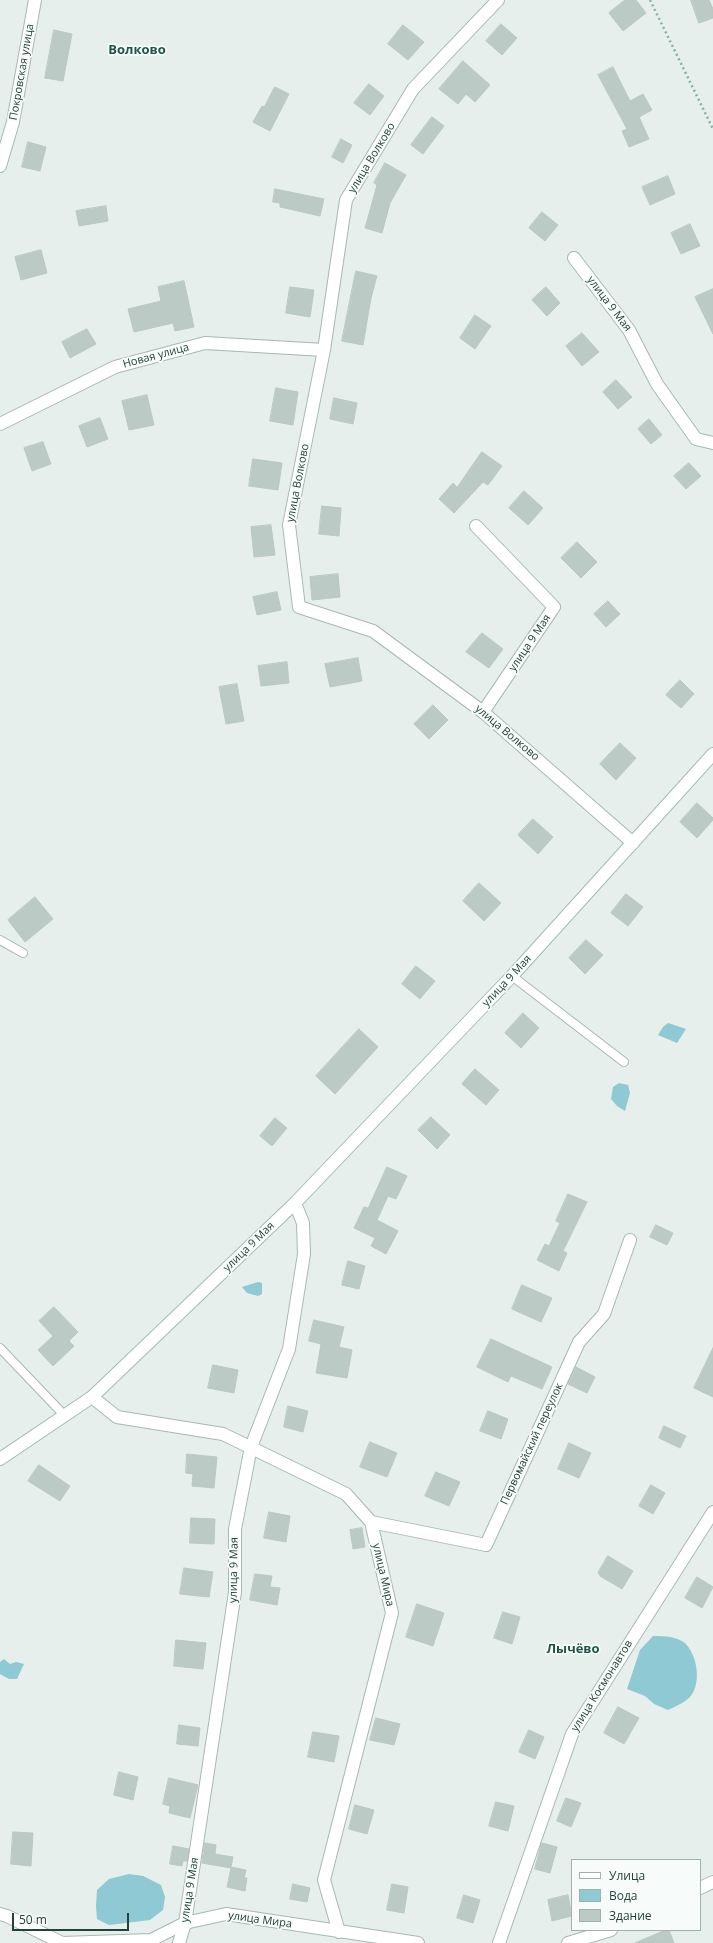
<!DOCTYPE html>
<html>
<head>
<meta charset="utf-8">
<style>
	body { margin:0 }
	#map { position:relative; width:713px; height:1943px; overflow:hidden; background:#e6efeb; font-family:"Open Sans",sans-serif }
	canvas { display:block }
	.legend { position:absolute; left:571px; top:1859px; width:130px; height:72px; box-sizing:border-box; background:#f7fbf9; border:1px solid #a3b1ad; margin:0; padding:5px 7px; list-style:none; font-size:12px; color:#24423a }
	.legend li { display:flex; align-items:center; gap:8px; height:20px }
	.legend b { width:20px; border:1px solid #a3b1ad }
	.scale { position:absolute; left:12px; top:1913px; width:117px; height:18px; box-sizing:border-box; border:2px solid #24423a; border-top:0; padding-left:5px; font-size:12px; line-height:14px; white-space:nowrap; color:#24423a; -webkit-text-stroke:3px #f7fbf9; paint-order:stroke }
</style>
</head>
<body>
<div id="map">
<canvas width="713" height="1943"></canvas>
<ul class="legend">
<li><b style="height:5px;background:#fff"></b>Улица</li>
<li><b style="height:11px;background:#8ec9d4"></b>Вода</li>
<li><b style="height:11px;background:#bbcac4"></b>Здание</li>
</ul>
<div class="scale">50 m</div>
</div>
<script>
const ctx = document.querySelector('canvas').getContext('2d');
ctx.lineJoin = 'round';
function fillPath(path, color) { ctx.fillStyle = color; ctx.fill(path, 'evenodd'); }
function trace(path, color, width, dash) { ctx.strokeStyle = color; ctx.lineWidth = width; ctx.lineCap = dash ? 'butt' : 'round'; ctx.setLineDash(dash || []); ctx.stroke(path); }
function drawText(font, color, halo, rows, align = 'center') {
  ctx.font = font + ' "Open Sans",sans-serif'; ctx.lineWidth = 3.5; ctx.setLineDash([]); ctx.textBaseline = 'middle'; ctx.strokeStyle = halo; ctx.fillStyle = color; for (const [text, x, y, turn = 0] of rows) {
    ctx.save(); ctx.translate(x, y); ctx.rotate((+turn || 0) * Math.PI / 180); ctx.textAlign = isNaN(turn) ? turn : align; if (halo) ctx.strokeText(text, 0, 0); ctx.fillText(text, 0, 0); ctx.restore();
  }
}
fillPath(new Path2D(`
	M668 1023 686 1029 677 1043 658 1035 663 1027Z
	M619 1083 628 1085 630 1093 625 1111 617 1106 611 1099 613 1087Z
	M258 1282 262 1283V1294L258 1296 247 1293 242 1287Z
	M653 1636C664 1636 677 1636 686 1644 697 1656 702 1683 690 1697 684 1703 676 1706 668 1710L654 1704 645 1696 627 1689 640 1650Z
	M4 1659 10 1664 16 1662 24 1664 17 1679H9L0 1674V1662Z
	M129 1874 143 1876 161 1885 165 1897 163 1910 150 1920 109 1925 97 1919 96 1906 97 1890 109 1879Z`), '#8ec9d4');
const building = new Path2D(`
	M625 0H636L646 13 623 31 609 13Z
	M691 0H709L713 9V18L699 23Z
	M501 24 517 38 502 55 486 41Z
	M403 25 424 42 408 60 388 44Z
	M54 30 72 34 63 81 45 78Z
	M463 61 490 85 475 102 466 94 458 104 439 89Z
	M613 67 630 101 643 94 652 110 639 117 649 139 629 147 622 131 627 129 598 75Z
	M369 84 384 96 370 115 354 103Z
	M275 87 289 94 270 131 253 122 262 106 264 107Z
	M432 117 444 126 423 154 411 145Z
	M341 139 352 145 343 163 332 157Z
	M28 142 46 147 40 171 22 167Z
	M385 163 406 175 390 203 382 233 365 228 377 185 374 183Z
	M668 176 675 194 650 205 642 187Z
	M275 189 324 199 320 216 280 207V203L273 202Z
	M106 206 108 221 79 226 76 211Z
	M542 212 558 225 545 241 529 228Z
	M690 224 700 246 681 254 671 233Z
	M41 250 47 273 21 280 15 257Z
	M356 271 377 276 371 298 363 345 342 341Z
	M184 281 194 327 175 331 173 323 134 332 128 309 161 301 158 287Z
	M290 287 314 290 310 317 286 313Z
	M546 287 560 303 547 316 532 300Z
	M713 289V334L695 297Z
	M475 315 491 326 475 349 460 338Z
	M87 329 96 344 70 358 62 342Z
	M582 333 599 352 582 366 566 346Z
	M616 380 632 397 618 409 603 392Z
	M276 388 298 392 293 425 270 421Z
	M147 395 154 425 129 430 122 401Z
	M334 398 357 403 353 424 330 419Z
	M100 418 108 439 87 447 79 426Z
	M649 419 662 435 651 444 638 429Z
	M43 442 51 464 32 471 24 448Z
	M482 452 502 466 488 485 483 482 454 513 439 499 453 483 457 487Z
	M253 459 282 463 278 490 249 486Z
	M689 463 701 476 686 489 674 476Z
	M524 491 543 508 528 525 509 508Z
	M322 506 341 508 339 536 319 534Z
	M271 525 275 555 254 557 251 527Z
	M577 542 597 562 581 578 561 558Z
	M338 574 340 597 312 600 310 577Z
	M277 592 281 610 257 615 253 597Z
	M608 601 620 614 606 627 594 614Z
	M482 633 503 649 489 668 466 652Z
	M358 658 362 681 330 687 325 664Z
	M287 662 289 683 261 686 258 666Z
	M680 680 694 694 681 708 666 695Z
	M237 684 244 721 226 724 219 687Z
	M433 705 448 720 429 739 414 724Z
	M620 743 636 758 616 780 600 764Z
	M697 803 713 818V820L697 838 680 822Z
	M533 819 553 837 538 854 518 835Z
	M479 883 501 903 484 921 463 901Z
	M626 894 643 907 628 926 611 913Z
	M35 897 53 919 25 942 8 920Z
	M586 940 603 955 585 974 569 958Z
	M416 966 435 981 420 999 402 984Z
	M523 1013 539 1028 521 1048 505 1033Z
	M359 1029 378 1047 335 1094 316 1076Z
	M475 1069 499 1090 486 1105 462 1084Z
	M431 1117 450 1135 437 1149 418 1130Z
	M275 1118 287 1128 272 1146 260 1136Z
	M387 1167 407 1176 396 1199 388 1196 377 1220 398 1231 386 1254 371 1246 375 1238 354 1228 364 1207 368 1208Z
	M568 1194 587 1202 563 1251 567 1253 559 1271 537 1260 545 1244 549 1246 560 1223 556 1221Z
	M656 1225 673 1233 667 1245 650 1237Z
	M348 1261 365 1266 359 1289 342 1285Z
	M522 1285 552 1298 541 1322 512 1309Z
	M54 1307 78 1332 69 1341 74 1346 53 1366 38 1350 53 1336 39 1321Z
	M314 1320 344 1327 339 1347 352 1350 347 1378 316 1373 321 1344 309 1341Z
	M491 1339 552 1367 542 1389 511 1376 508 1382 477 1367Z
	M713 1348V1397L694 1388Z
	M213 1365 238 1370 234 1393 208 1388Z
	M576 1367 595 1377 587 1393 568 1384Z
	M288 1406 308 1411 303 1432 284 1427Z
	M488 1411 508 1419 501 1439 480 1431Z
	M664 1426 686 1436 680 1448 659 1438Z
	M370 1442 397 1453 387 1477 360 1467Z
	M569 1443 591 1453 579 1478 558 1469Z
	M187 1454 217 1457 214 1488 192 1486 193 1474 186 1473Z
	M39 1465 70 1486 60 1501 28 1481Z
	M436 1472 460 1482 449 1506 425 1496Z
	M651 1485 665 1493 653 1514 639 1506Z
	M269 1512 290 1516 286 1542 264 1538Z
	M191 1518 215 1519 214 1544 190 1543Z
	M362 1528 365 1547 353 1549 350 1530Z
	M608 1556 633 1571 622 1589 600 1576V1575L598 1573Z
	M184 1568 213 1572 209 1597 180 1594Z
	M255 1574 272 1576 270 1587 280 1588 277 1605 250 1600Z
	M697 1577 713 1587 702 1608 685 1598Z
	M417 1604 444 1613 433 1646 406 1637Z
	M503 1612 520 1617 512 1644 494 1638Z
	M176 1640 206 1643 203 1669 174 1666Z
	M618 1707 639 1718 624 1744 604 1733Z
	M376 1718 400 1724 394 1745 370 1740Z
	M179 1725 200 1728 198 1746 177 1744Z
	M529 1730 544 1737 535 1759 519 1752Z
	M313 1732 339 1736 334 1762 308 1757Z
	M119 1772 138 1777 133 1800 114 1795Z
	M169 1778 198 1785 190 1818 169 1813 170 1806 163 1804Z
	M566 1798 581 1803 571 1827 557 1821Z
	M496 1802 514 1806 508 1831 489 1826Z
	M355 1805 374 1810 367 1834 349 1829Z
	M13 1832 33 1833 31 1866 11 1864Z
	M205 1843 216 1845 215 1854 233 1857 231 1867 246 1870 244 1878H247L245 1891 227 1887 231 1868 202 1863Z
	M542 1843 557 1847 550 1873 535 1869Z
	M173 1846 189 1849 187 1861H183L182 1866 170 1864Z
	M293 1884 310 1888 307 1902 290 1899Z
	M392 1884 408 1887 404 1913 387 1910Z
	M464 1895 480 1900 473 1923 457 1918Z
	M568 1895 572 1916 552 1921 548 1900Z
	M666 1930H669L674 1943H635Z`);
fillPath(building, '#bbcac4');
trace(building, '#b8c9c2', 1);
const lane = new Path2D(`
	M0 940 23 953
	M512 976 624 1062
	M0 1348 65 1416`);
const street = new Path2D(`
	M498 0 413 89 346 200 324 350 289 525 299 607 373 631 483 712 633 843
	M0 166 13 122 35 0
	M574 258 629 330 657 384 696 439 713 443
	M0 424 115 367 205 343 324 350
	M476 526 554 607 483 712
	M92 1397 117 1417 223 1434 346 1494 371 1522 392 1613 324 1880 339 1932
	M371 1522 486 1545 579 1342 604 1314 630 1240
	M700 1888 713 1882
	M0 1914 7 1916 62 1943 151 1940 185 1923 226 1914 418 1943
	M179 1943 185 1923 235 1592V1529L251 1447 289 1349 304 1254 303 1223 295 1203
	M499 1943 572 1734 713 1512
	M568 1943 611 1930`);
const secondary = new Path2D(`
	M0 1459 92 1397 295 1203 512 976 713 754`);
trace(lane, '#a8b8b2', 10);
trace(street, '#a8b8b2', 14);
trace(secondary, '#a4bbb3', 14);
trace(new Path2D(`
	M650 0 713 129`), '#86b3a5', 2.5, [2, 3]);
trace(lane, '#fff', 8);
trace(street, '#fff', 12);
trace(secondary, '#fff', 12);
drawText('11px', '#24423a', '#f7fbf9', [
	["Покровская улица",22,72,-80],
	["улица Волково",372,158,-59],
	["улица 9 Мая",609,304,53],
	["Новая улица",156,356,-15],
	["улица Волково",298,483,-79],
	["улица 9 Мая",530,643,-56],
	["улица Волково",507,733,40],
	["улица 9 Мая",507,981,-47],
	["улица 9 Мая",249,1247,-44],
	["Первомайский переулок",532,1444,-65],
	["улица 9 Мая",234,1570,-89],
	["улица Мира",383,1575,77],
	["улица Космонавтов",602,1686,-58],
	["улица 9 Мая",190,1890,-81],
	["улица Мира",260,1920,8]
]);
drawText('bold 13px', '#1f5548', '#f7fbf9', [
	["Волково",137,50],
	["Лычёво",573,1649]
]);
</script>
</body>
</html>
